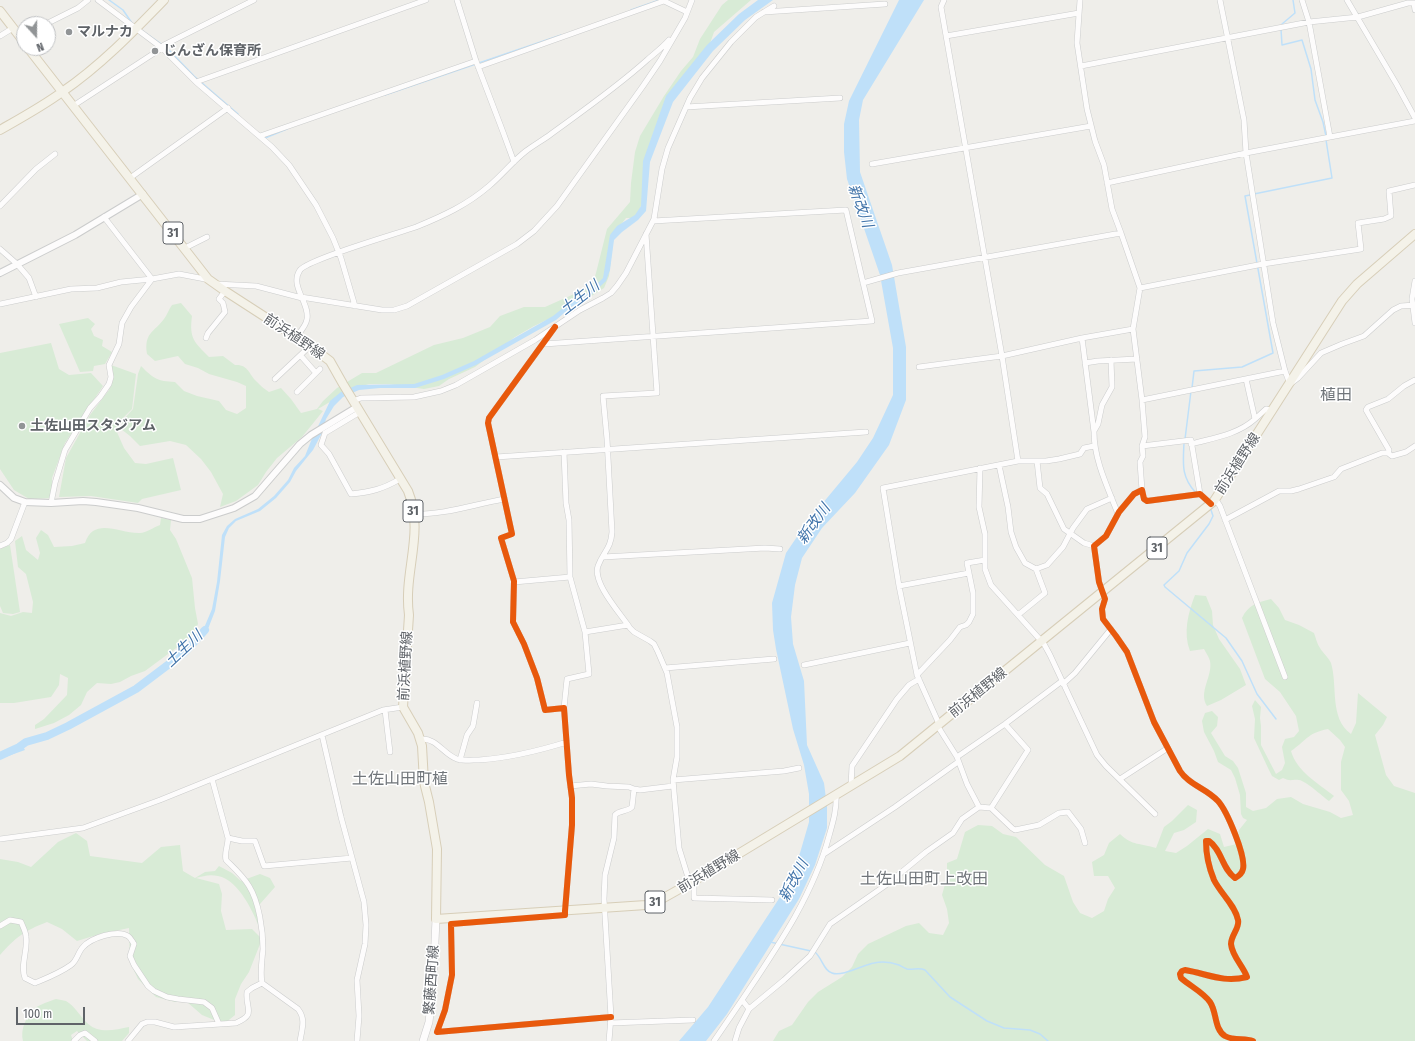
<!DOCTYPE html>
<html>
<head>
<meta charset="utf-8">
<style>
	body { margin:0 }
	#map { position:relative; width:1415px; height:1041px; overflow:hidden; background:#efeeea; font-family:"Fira Sans Condensed",sans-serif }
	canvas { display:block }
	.north { position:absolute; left:16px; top:16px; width:40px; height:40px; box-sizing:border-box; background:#fff; border:1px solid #bfc1c3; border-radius:50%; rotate:159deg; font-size:11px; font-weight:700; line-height:16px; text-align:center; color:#5f6368 }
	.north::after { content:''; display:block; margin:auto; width:14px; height:18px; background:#919496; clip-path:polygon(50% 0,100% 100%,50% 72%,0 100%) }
	.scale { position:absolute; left:16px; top:1007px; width:69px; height:18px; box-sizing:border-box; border:2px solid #5f6368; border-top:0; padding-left:5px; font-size:12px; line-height:14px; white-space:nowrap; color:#5f6368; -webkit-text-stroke:3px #fff; paint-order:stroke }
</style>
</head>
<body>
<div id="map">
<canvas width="1415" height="1041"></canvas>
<div class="north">N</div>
<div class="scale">100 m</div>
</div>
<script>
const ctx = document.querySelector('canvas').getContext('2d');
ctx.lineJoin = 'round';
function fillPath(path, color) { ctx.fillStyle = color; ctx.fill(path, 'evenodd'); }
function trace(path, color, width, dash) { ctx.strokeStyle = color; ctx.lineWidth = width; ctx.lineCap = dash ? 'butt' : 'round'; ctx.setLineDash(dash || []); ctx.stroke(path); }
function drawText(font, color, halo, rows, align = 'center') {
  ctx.font = font + ' "Fira Sans Condensed","Noto Sans JP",sans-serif'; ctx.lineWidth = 3; ctx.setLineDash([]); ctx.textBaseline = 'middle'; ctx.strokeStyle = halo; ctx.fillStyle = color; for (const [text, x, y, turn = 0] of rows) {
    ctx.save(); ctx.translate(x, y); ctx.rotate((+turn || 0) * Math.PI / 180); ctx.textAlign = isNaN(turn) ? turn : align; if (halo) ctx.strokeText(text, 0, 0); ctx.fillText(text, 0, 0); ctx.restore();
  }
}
fillPath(new Path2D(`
	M728 0H751L714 32 707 52 671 96 653 134 642 204 635 218H626L614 234 609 276 604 288 590 297 572 308 534 326 515 337 475 367 449 379 439 386 424 389 389 384H369L350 390 318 409 323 411 302 437 277 458 266 472 258 485 236 501 220 507 223 494 211 472 201 459 186 445 170 441 140 446 130 436 121 429 123 420 133 409 138 374 141 366C154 379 157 381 175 382L184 391 197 396 219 401 226 410 237 414 246 408V386L237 382 209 374 198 368 185 364 178 356 155 361 147 354C144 333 153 333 164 319 167 315 169 309 172 305L181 303 192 316C189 338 194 342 209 357L223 356 235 365C248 364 249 374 256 381 260 385 264 389 269 392L281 388 291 399 301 413 317 409 323 401 337 388 362 373H376L434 345 463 338 490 327 500 316 524 307H545L592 286 596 273 607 229 630 202 631 183 635 152 640 136 664 96 681 71 693 57 700 39 722 5Z
	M88 318 95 324 91 329 94 336 103 340 102 346 112 352 105 364 94 366 93 371 80 372 59 324Z
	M51 343 59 369 69 375 91 373 103 386 65 443 52 478 53 498 29 499 14 490 0 469V353Z
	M111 365 136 374 132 409 123 418 116 430 124 448 135 463 146 464 173 458 181 490 142 499 138 503 91 496 59 497 66 458 90 415 109 390 113 376Z
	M161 518 171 520 170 530 176 539 192 578 195 608 198 624 191 637 145 671 131 676 120 682 111 684 97 683 87 692 81 705 69 715 54 723 35 729V725L44 719 67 695 68 678 60 674 59 685 51 697 14 703H0V613L11 616 23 612 32 613 33 602 26 574 18 567 15 541 22 536 26 550 38 560 40 553 36 538 41 530 48 535 54 547 72 546 85 543C94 516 120 534 140 533 146 533 154 527 160 525Z
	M10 545 20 612 13 614 3 613 0 606V549Z
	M1195 595 1206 596 1212 611 1213 625 1219 639 1240 669 1246 685 1221 700 1207 706C1198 692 1213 676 1210 661 1209 657 1206 653 1204 649L1190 651C1183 633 1188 613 1195 595Z
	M1271 599 1279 608 1285 620 1299 625 1314 633C1316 638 1317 644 1320 648 1323 653 1329 658 1331 663 1338 686 1329 718 1351 734L1356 723 1358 693 1387 717 1383 725 1375 735 1386 775 1394 786 1415 793V1041H773L779 1031 792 1025 808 1002 818 992 842 977 852 967 858 954 868 944 906 926 919 923 929 933 943 935 949 923 947 909 942 895 947 877V863L957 859 965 832 978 825 992 826 1003 834 1016 837 1045 865 1064 876 1073 902 1080 913 1092 918 1104 911 1108 899 1115 888 1108 876H1094L1092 862 1104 855 1109 843 1120 834C1132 846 1141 843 1156 848L1164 827 1172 821 1188 805 1197 810 1196 822 1184 830 1174 833 1165 851 1176 853 1187 846 1208 829 1220 834 1224 847 1237 844 1239 830 1247 820 1243 818 1241 814 1240 795 1235 778 1231 770 1218 762 1214 751 1204 732 1202 721 1205 713 1212 711 1218 717 1217 726 1211 733 1225 756 1233 761 1238 768 1246 793V807L1253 811 1266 808 1277 799 1291 797 1303 804 1330 812 1341 818 1353 815 1349 801 1341 790V762L1345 747 1340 740 1328 729C1307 733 1306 741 1291 751 1297 772 1318 783 1334 796L1329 801C1322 796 1306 781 1299 780 1292 779 1291 782 1283 778L1279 780 1272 776 1268 768 1254 738 1255 719 1252 706 1255 700 1261 707 1260 718 1261 726V745L1276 774 1282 770 1285 763 1282 747 1285 739 1294 737 1299 731 1296 716 1280 692 1265 679 1242 618C1248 605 1258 602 1271 599Z
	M76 833 87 841 90 856 142 863 161 847 180 845 183 871 195 878 205 872 215 871 219 866 232 873 241 881 260 874 270 878 275 887 260 904 258 909 261 932C254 913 239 880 218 876 210 874 203 876 196 878L219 884 222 894 221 911 226 930 252 929 262 939 249 972 241 984 235 999V1015L224 1024 202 1015 187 1002H175L156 997 138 979 130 962 129 928 100 934 77 941 62 929 47 922C24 931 16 937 0 955V859L18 862 31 867 58 842Z
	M56 999C59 1000 63 1000 66 1001 78 1008 84 1025 97 1029 107 1032 119 1029 129 1027V1033L122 1041H87L77 1031 71 1035 73 1041H23C20 1030 26 1016 35 1008 41 1004 50 1001 56 999Z`), '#d8ebd6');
fillPath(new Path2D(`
	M758 0H773L745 20 713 51 673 102 650 162 646 211 638 220 622 232 614 240 610 270 606 281 589 297 570 308 556 320 476 365 444 379 415 388H380L359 390 343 397 334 406 326 419 322 433 313 450 296 471 290 482 276 498 260 511 236 521 229 528 225 537 220 581 215 611 208 629 200 640 197 637 204 628 212 609 217 582 222 535 227 526 235 519 258 509 274 496 288 480 294 468 305 456 311 441 330 401 341 392 357 385 414 384 442 375 474 361 553 316 568 304 587 294 603 278 610 235 617 226 635 215 641 206 643 161 666 96 707 45 739 14Z
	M899 0H924L863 100 859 120 860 172 892 265 906 347V400L889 445 855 493 822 528 802 558 795 585 791 617 793 644 804 681 807 745 824 783 827 806V828L815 865 799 899 727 1014 706 1041H679L708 1007 782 894 800 853 809 822V794L804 765 793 729 776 649 773 630 772 603 786 553 807 522 857 462 873 438 893 395V348L880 275 847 179 844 152V124L849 101Z
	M21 743 25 750 0 759V753Z`), '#bfe0f9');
trace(new Path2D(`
	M109 0 123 10 132 23
	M631 10 659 0
	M1281 26 1282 24 1295 13 1293 0
	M140 29 167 48 194 76 238 114
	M1281 29 1282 45 1302 40 1311 69 1315 100 1323 122 1326 136
	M385 95 561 35
	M265 138 287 129
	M1254 194 1332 178 1326 140
	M1192 388 1194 371 1242 367 1273 353 1245 196 1250 195
	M1185 439 1191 391
	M1184 443C1183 464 1181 477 1196 493
	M1210 507 1213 516 1209 524 1187 553 1179 571 1164 585 1165 587 1226 638 1242 661 1257 694 1276 719
	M770 942 811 951
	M815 952C822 958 824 971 832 973 842 977 863 965 874 963 882 961 891 962 899 965 901 966 904 968 907 969 913 970 919 967 925 970L950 997 987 1021 1004 1028 1030 1030 1040 1034 1048 1041`), '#bfe0f9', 1.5);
trace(new Path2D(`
	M0 756 19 747 26 742 47 736 68 726 136 689 185 652 205 630`), '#bfe0f9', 8);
const minor = new Path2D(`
	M98 0 162 48 196 82 272 147 289 165 316 205 333 238 341 258 355 306
	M457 0 476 61 503 132 514 162
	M944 0 941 7 1002 356 1018 461
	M1080 0 1077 43 1087 109 1095 141 1104 165 1112 209 1121 233
	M1220 0 1244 120 1246 153 1273 323 1285 371 1290 384 1298 378 1321 353 1342 344 1364 336 1393 310 1401 306 1415 305
	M1302 0 1309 22 1330 137 1415 121
	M1347 0 1397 85 1415 118
	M1414 3 1415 10
	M764 12 885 4
	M46 24 78 8 88 0
	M0 36 13 28
	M946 36 1079 13
	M1081 66 1309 22 1358 17 1408 3H1415
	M478 67 664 1 687 12
	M196 82 426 0
	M73 106 162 48 164 45 254 0
	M686 107 840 98
	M260 136 476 61
	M872 164 1091 126
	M130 178 228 108
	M1107 183 1246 153 1330 137
	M0 206 36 169 55 154
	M104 217 152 279
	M646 234 657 393 603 396 607 439 612 532C611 549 603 552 598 566 592 583 621 614 630 628L634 632 650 641 654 644 658 652 667 673 677 727V757L673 780 679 848 687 874 694 886V898L772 900
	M185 248 207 237
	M0 249 17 264 29 278 36 297
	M1415 281 1412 299 1415 323
	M863 283 898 273 1121 233 1140 288 1133 329 1082 338 1002 356 919 367
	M216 284 256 286 302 298
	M1140 288 1263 264 1361 249 1358 223 1384 219 1391 216 1389 191 1415 185
	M301 297 382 310H394L407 306 517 244 534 231 557 206 643 86 660 61 685 18 692 0
	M0 304 71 289 97 288 121 282 152 279 179 274 205 279H208
	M555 327 489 418 488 423 512 534 501 538 514 581 513 622 524 644 537 678 545 710 564 708 569 775 572 798V825L565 911V915L451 924 452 975 445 1010 437 1032 611 1017
	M1133 329 1142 400 1145 437 1142 446 1143 456 1140 462 1142 490
	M296 337C300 332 306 326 307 319 310 303 289 286 300 270 309 259 396 234 416 227 443 216 467 205 489 186 502 175 513 161 526 151 534 145 543 140 551 134 584 110 617 87 647 60 655 53 662 48 669 40
	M206 338 208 333 225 312 223 303 219 299 225 291
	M1082 338 1094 432C1094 460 1108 488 1118 514
	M544 344 872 321 846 210 653 221
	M301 356 316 373
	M1085 363 1098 361 1137 359
	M275 379 310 346
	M1246 379 1255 419 1266 409 1273 411
	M297 392 320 369
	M1142 400 1285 371
	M353 401 361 398 414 397 441 391 456 385 535 340 580 310 603 298 611 293 617 286 626 273 654 219 662 169 668 148 690 98 702 78 731 42 756 17 774 6
	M360 412 325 433 321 445 329 454 351 494C371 492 383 489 400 479
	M1094 431 1098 424 1102 405 1112 387 1111 360
	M1191 444C1213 438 1237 435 1255 419
	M1142 446 1191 440 1200 494
	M564 452 566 503 569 520 570 577
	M1388 453 1389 450 1366 410 1368 407 1388 399 1404 386 1415 380
	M496 457 866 432
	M1037 461 1040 488 1047 494 1064 529 1084 543 1094 546
	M999 465 1008 507 1011 532 1016 547 1025 563 1036 569
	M980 468 979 507 985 534V569L991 585 1044 644 1050 655 1097 755 1106 766 1155 814
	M1216 500 1220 506 1285 677
	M51 503 55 483 65 450 90 408 100 397 109 384 111 377 109 365 119 344 122 323 131 307 152 279
	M1211 504 1200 494 1147 501 1144 499 1142 490 1134 494 1119 512 1106 536 1094 546 1099 582 1105 599 1102 609 1103 619 1116 636 1127 652 1154 722 1180 771C1189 785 1206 788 1218 801 1227 811 1246 856 1243 869 1242 874 1239 876 1235 878 1222 869 1222 850 1209 841H1206C1206 855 1209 868 1214 880 1221 894 1235 905 1238 920 1240 928 1231 935 1231 944 1232 956 1243 966 1247 977 1223 983 1208 974 1185 970L1182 971 1180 974 1181 978C1190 986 1203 992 1210 1002 1217 1012 1214 1029 1225 1036 1234 1041 1244 1038 1253 1041
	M414 514C444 515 475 504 505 499
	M1225 520 1279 491H1291L1299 489 1334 477 1341 469 1382 453H1388L1392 456 1406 452 1415 446
	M0 546 7 543 11 539 25 502
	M603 557 765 548 780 549
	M514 582 570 577 585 632 628 625
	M899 586 969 573
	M1018 615 1045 593 1036 569 1047 565 1063 547 1073 528 1087 509 1112 498
	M804 665 910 643
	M665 668 774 659
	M917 675 950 640 960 627 966 625 969 622 973 614V593L967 563 985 560
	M1063 684 1075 673 1111 629
	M564 708 567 679 589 674 585 632
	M385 710 390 752
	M939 724 917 675 899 586 883 488 1018 461H1046L1059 459 1080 454 1084 448 1094 446
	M937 725 957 757 967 784 979 807
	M322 735 341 817 364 902 366 925 365 944 357 980 359 1016 357 1041
	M421 739C437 738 443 754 457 759 464 761 472 760 479 760 509 758 538 751 567 742
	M957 757 1005 724 1062 681
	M460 760 467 735 473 726 477 703
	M212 779 228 838C228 846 224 853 226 860 234 868 243 876 249 886 259 902 263 930 263 949 262 960 260 972 262 983
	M1120 779 1168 748
	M673 780 784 771 799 768
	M570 786 591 784 607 786 629 787 634 789
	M851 786 852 766 897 699 909 685 919 679
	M991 808 1012 828 1015 830 1039 825 1059 813 1068 812 1081 829 1085 843
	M228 838 242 841H255L264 866 352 858
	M0 839 83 828 160 800 383 710 403 707
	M824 854 895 807 958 762
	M0 926 10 920 21 922C23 927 26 932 26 937 28 951 20 965 25 978L35 983C47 978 60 973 71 965 77 961 78 952 83 947 91 938 117 929 128 936 131 938 132 941 134 944L130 956 134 965 148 986 154 991 167 997 178 999 204 1002 212 1008 219 1024
	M262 983 298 1009C306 1019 302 1029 300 1041
	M749 1009 742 1000C776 949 813 896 829 836 833 822 837 809 836 794
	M610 1023 693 1020
	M74 1041 80 1035 85 1033 95 1041
	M128 1041 142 1024 147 1022H155L174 1027 236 1023C257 1014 245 1009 247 992L252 988 262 983
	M609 1041 611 1017 604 899 605 875 614 838 615 815C619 810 627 812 632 807L634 789 640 790 673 786
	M714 1041 742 1000
	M735 1041 739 1028 749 1009 784 980 810 956 830 924 886 885 926 852 953 833 962 819 979 807 991 808 1028 750 1005 724`);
const tertiary = new Path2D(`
	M0 273 75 235 143 194
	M0 485 14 498 25 502 51 503 83 501 96 502 138 508 183 519H200L234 508 255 496 300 444 311 435 357 407`);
const secondary = new Path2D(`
	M423 1041 429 1022 433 986 436 919`);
const primary = new Path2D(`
	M0 11 24 42
	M28 48 208 279 225 291 310 346 330 361 343 384 408 491C425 533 403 572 409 615L403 707 418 733 422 746 424 782 429 802 437 849 436 919 646 905 660 900 692 882 900 756 1214 501 1342 301 1357 284 1415 234
	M0 130C21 118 43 106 62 92 100 66 132 33 164 0`);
trace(minor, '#cbcccc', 6);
trace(tertiary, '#cbcccc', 8);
trace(secondary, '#cacacb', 8);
trace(primary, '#d7ceb8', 10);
trace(minor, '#fdfcfc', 5);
trace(tertiary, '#fdfcfc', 6);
trace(secondary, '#fdfcfc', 7);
trace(primary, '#f4f2e9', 8);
trace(new Path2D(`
	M555 327 489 418 488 423 512 534 501 538 514 581 513 622 524 644 537 678 545 710 564 708 569 775 572 798V825L565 911V915L451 924 452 975 445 1010 437 1032 611 1017
	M1211 504 1200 494 1147 501 1144 499 1142 490 1134 494 1119 512 1106 536 1094 546 1099 582 1105 599 1102 609 1103 619 1116 636 1127 652 1154 722 1180 771C1189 785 1206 788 1218 801 1227 811 1246 856 1243 869 1242 874 1239 876 1235 878 1222 869 1222 850 1209 841H1206C1206 855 1209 868 1214 880 1221 894 1235 905 1238 920 1240 928 1231 935 1231 944 1232 956 1243 966 1247 977 1223 983 1208 974 1185 970L1182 971 1180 974 1181 978C1190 986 1203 992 1210 1002 1217 1012 1214 1029 1225 1036 1234 1041 1244 1038 1253 1041`), '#e8590c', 6);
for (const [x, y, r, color] of [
	[69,32,4,"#919496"],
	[155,51,4,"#919496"],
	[22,426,4,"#919496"]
]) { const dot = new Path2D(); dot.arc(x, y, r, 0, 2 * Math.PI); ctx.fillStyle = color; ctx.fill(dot); trace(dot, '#fff', 1.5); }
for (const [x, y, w] of [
	[173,233,20],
	[413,511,20],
	[1157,548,20],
	[655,902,20]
]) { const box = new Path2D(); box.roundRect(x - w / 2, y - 11, w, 22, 3); ctx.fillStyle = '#fff'; ctx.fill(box); trace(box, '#5f6368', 1); }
drawText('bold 13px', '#5f6368', null, [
	["31",173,233],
	["31",413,511],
	["31",1157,548],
	["31",655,902]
]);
drawText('bold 14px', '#5f6368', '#fff', [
	["マルナカ",77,32],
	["じんざん保育所",163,51],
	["土佐山田スタジアム",30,426]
], 'left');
drawText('14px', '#5f6368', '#fff', [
	["前浜植野線",294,337,34],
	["前浜植野線",1238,464,-57],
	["前浜植野線",406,666,-87],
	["前浜植野線",978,693,-39],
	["前浜植野線",709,872,-31],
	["繁藤西町線",432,980,-86]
]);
drawText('italic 15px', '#4174aa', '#fff', [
	["新改川",860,206,70],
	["土生川",580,298,-38],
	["新改川",814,524,-54],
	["土生川",184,649,-43],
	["新改川",794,881,-62]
]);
drawText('16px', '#70757a', '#fff', [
	["植田",1336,396],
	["土佐山田町植",400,780],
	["土佐山田町上改田",924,880]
]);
</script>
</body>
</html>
